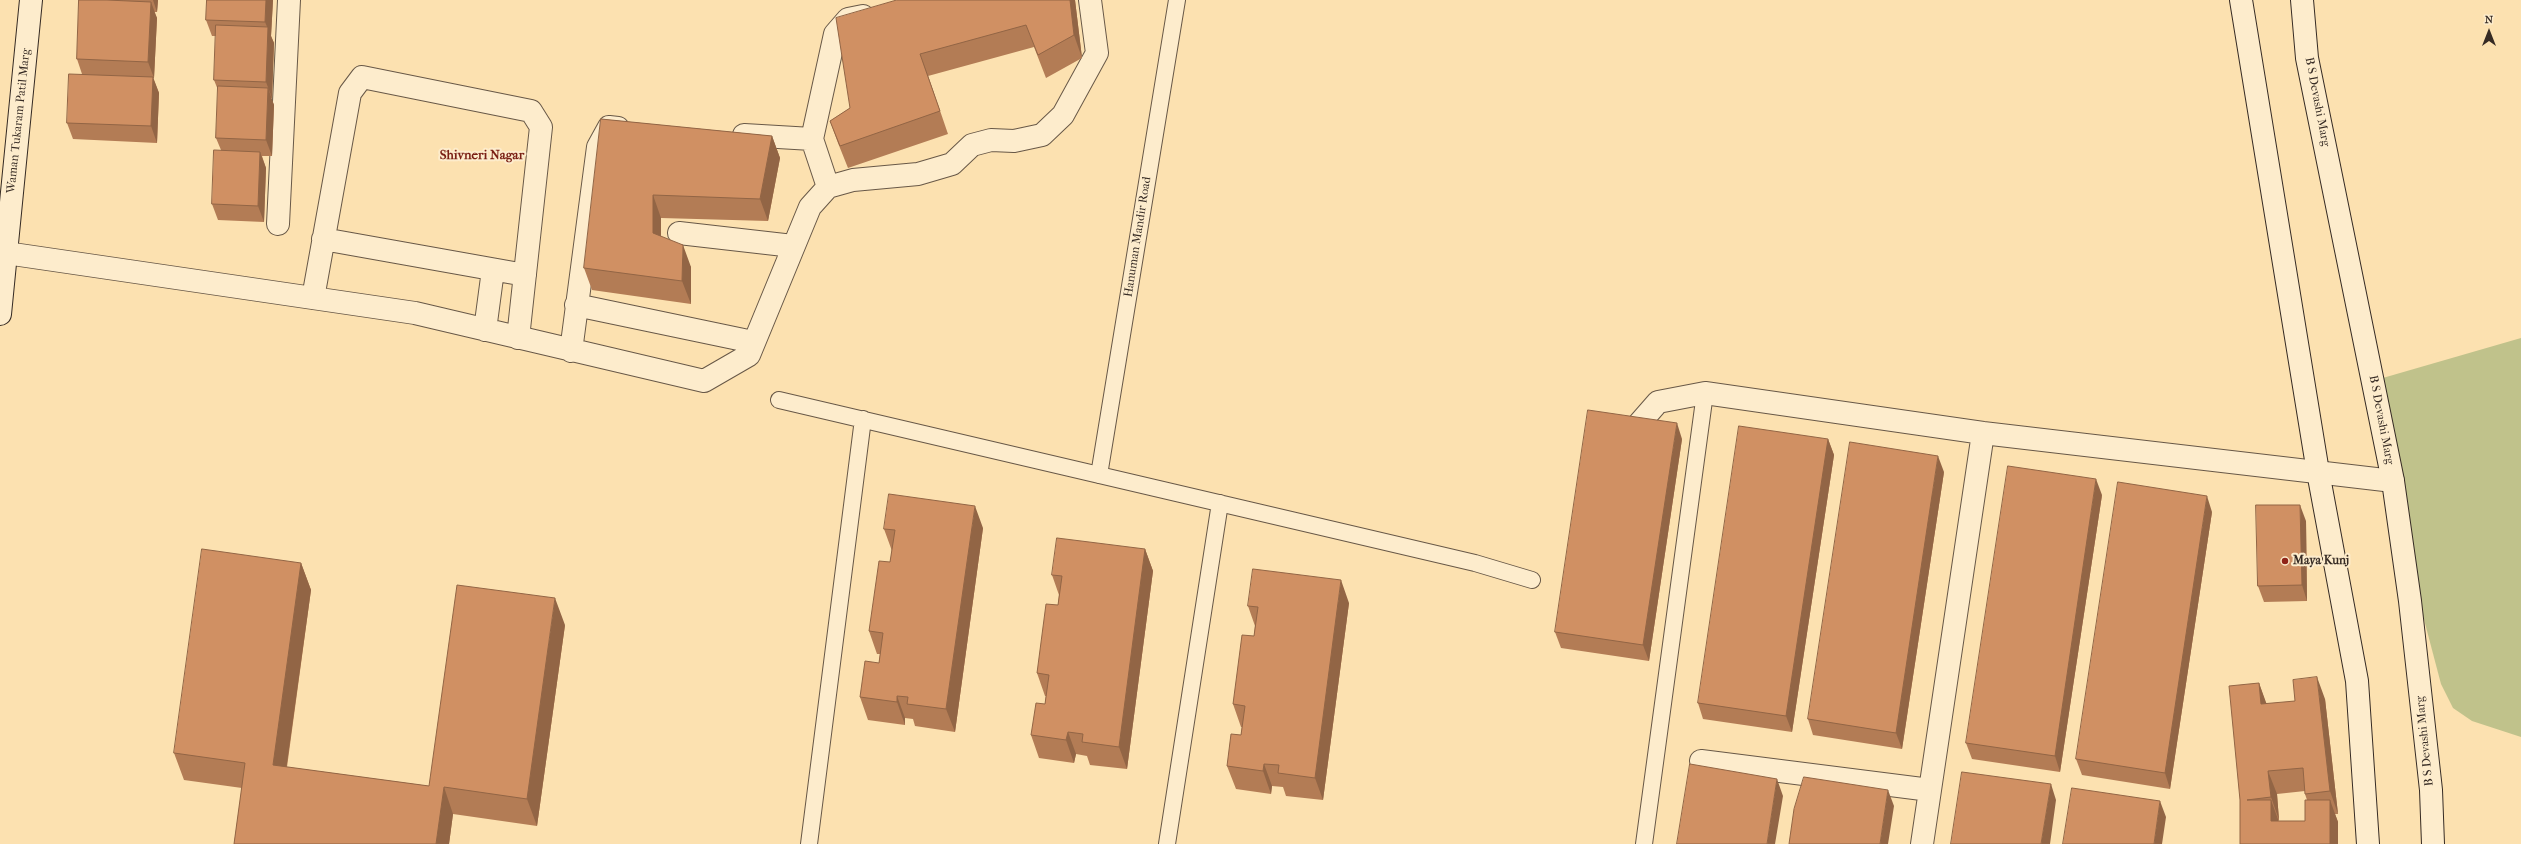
<!DOCTYPE html>
<html>
<head>
<meta charset="utf-8">
<style>
	body { margin:0 }
	#map { position:relative; width:2521px; height:844px; overflow:hidden; background:#fce1b0; font-family:"IM FELL French Canon",serif }
	canvas { display:block }
	.north { position:absolute; left:2469px; top:12px; width:40px; height:40px; -webkit-text-stroke:3px #fdeccc; paint-order:stroke; rotate:0deg; font-size:11px; font-weight:700; line-height:16px; text-align:center; color:#362b24 }
	.north::after { content:''; display:block; margin:auto; width:14px; height:18px; background:#362b24; clip-path:polygon(50% 0,100% 100%,50% 72%,0 100%) }
</style>
</head>
<body>
<div id="map">
<canvas width="2521" height="844"></canvas>
<div class="north">N</div>
</div>
<script>
const ctx = document.querySelector('canvas').getContext('2d');
ctx.lineJoin = 'round';
function fillPath(path, color) { ctx.fillStyle = color; ctx.fill(path, 'evenodd'); }
function trace(path, color, width, dash) { ctx.strokeStyle = color; ctx.lineWidth = width; ctx.lineCap = dash ? 'butt' : 'round'; ctx.setLineDash(dash || []); ctx.stroke(path); }
function drawText(font, color, halo, rows, align = 'center') {
  ctx.font = font + ' "IM FELL French Canon",serif'; ctx.lineWidth = 4; ctx.setLineDash([]); ctx.textBaseline = 'middle'; ctx.strokeStyle = halo; ctx.fillStyle = color; for (const [text, x, y, turn = 0] of rows) {
    ctx.save(); ctx.translate(x, y); ctx.rotate((+turn || 0) * Math.PI / 180); ctx.textAlign = isNaN(turn) ? turn : align; if (halo) ctx.strokeText(text, 0, 0); ctx.fillText(text, 0, 0); ctx.restore();
  }
}
fillPath(new Path2D(`
	M2521 338V737L2472 721 2453 708 2441 684 2362 384Z`), '#c0c28b');
const lane = new Path2D(`
	M779 400 1475 563 1532 580
	M1099 475 1177 0
	M809 844 863 419
	M1167 844 1220 503
	M1644 844 1705 393`);
const street = new Path2D(`
	M744 135 812 139 835 34 848 19 863 16
	M812 139 828 187
	M278 224 289 0
	M679 233 793 246
	M323 239 525 275
	M6 253 415 313 704 381 749 355 810 207 828 187 853 180 918 174 952 164 972 145 991 140 1014 141 1042 135 1063 115 1097 53 1090 0
	M313 298 350 93 362 77 531 111 541 127 518 338
	M576 305 753 342
	M485 330 493 270
	M571 351 598 147 609 127 618 128
	M1637 426 1658 402 1705 393 1983 433 2393 481
	M1701 761 1930 790
	M1922 844 1983 433`);
const secondary = new Path2D(`
	M2241 0 2318 472 2357 681 2368 844
	M2302 0 2307 58 2393 481 2410 601 2431 790 2433 844
	M0 314 31 0`);
trace(lane, '#685847', 18);
trace(street, '#685847', 24);
trace(secondary, '#362b24', 24);
trace(lane, '#fdeccc', 16);
trace(street, '#fdeccc', 22);
trace(secondary, '#fdeccc', 22);
fillPath(new Path2D(`
	M79 0H158L157 12H154L157 18 154 78H153L159 93 157 143 73 139 67 123 82 74 77 59Z
	M207 0H273L271 36 274 43 272 98H271L274 105 272 156H262L266 168 264 222 218 220 212 204 221 150 216 138 218 90 214 80 216 36H212L206 20Z
	M897 0H1075L1082 58 1046 78 1034 47 928 76 948 134 848 168 838 143 830 121 850 108Z
	M601 119 772 136 780 158 768 221 661 218V236L691 267V304L592 290 584 268Z
	M1682 439 1649 661 1561 648 1555 632Z
	M1828 439 1834 455 1792 732 1703 719 1698 703Z
	M1944 472 1902 749 1813 735 1808 719Z
	M2102 495 2060 772 1972 759 1966 743Z
	M2212 512 2170 789 2082 775 2076 759Z
	M2306 521 2307 601 2264 602 2258 586Z
	M983 528 955 732 915 726 913 719 905 718V725L868 720 860 697 879 663 880 654H877L869 631 890 562 892 551 884 529Z
	M1145 549 1153 571 1127 769 1090 765 1087 756 1076 754 1074 763 1039 758 1031 735 1045 704 1046 696H1045L1037 673 1058 605 1059 595 1052 575Z
	M301 563 311 590 287 767 429 786 565 625 537 826 453 814 449 844H234L242 788 184 780 174 753Z
	M1349 603 1323 800 1286 796 1283 787 1272 786 1271 794 1236 789 1227 766 1241 735 1242 727H1241L1233 704 1254 636 1255 626 1248 606Z
	M2259 683 2266 704 2325 699 2338 814H2335L2338 822V844H2240ZM2305 791V794L2307 800 2305 821H2279L2278 820H2279L2277 794Z`), '#b37c55');
fillPath(new Path2D(`
	M153 0H158L157 12Z
	M266 0H273L271 36 274 43 272 98 266 82 268 29 265 22Z
	M1070 0H1075L1082 58 1074 35Z
	M151 2 157 18 154 78 148 62Z
	M920 54 928 76 948 134 940 111Z
	M153 77 159 93 157 143 151 126Z
	M268 88 274 105 272 156 266 140Z
	M772 136 780 158 768 221 760 199Z
	M260 152 266 168 264 222 258 206Z
	M653 195 661 218V256L653 233Z
	M683 245 691 267V304L682 281Z
	M1677 423 1682 439 1649 661 1643 645Z
	M1828 439 1834 455 1792 732 1786 716Z
	M1938 456 1944 472 1902 749 1896 733Z
	M2096 479 2102 495 2060 772 2055 756Z
	M2207 496 2212 512 2170 789 2165 773Z
	M2300 505 2306 521 2307 601 2302 585Z
	M975 506 983 528 955 732 946 709Z
	M1145 549 1153 571 1127 769 1119 747Z
	M301 563 311 590 283 792 273 765Z
	M1341 580 1349 603 1323 800 1315 778Z
	M555 598 565 625 537 826 527 799Z
	M2317 677 2325 699 2338 814 2330 791Z
	M2259 683 2267 705 2261 704Z
	M897 696 905 718V725L897 702Z
	M1068 732 1076 754 1074 763 1066 740Z
	M1264 764 1272 786 1271 794 1263 771Z
	M2268 771 2277 794 2279 820 2271 797Z
	M1777 779 1783 796 1775 844H1767Z
	M2051 784 2056 800 2050 844H2041Z
	M444 787 453 814 449 844H436Z
	M1888 790 1894 806 1888 844H1880Z
	M2271 800 2279 822 2271 821Z
	M2330 800 2338 822V844H2330Z
	M2160 801 2166 817 2162 844H2154Z`), '#926545');
const building = new Path2D(`
	M79 0H107L151 2 148 62 77 59Z
	M207 0H266L265 22 206 20Z
	M897 0H1070L1074 35 1038 55 1026 25 920 54 940 111 840 146 830 121 850 108 836 18Z
	M216 25 268 27 266 82 214 80Z
	M69 74 153 77 151 126 67 123Z
	M218 86 268 88 266 140 216 138Z
	M601 119 772 136 760 199 653 195V233L683 245 682 281 584 268Z
	M214 150 260 152 258 206 212 204Z
	M1588 410 1677 423 1643 645 1555 632Z
	M1739 426 1828 439 1786 716 1698 703Z
	M1850 442 1938 456 1896 733 1808 719Z
	M2008 466 2096 479 2055 756 1966 743Z
	M2118 482 2207 496 2165 773 2076 759Z
	M889 494 975 506 946 709 907 704 908 697 897 696V702L860 697 865 661 879 663 883 633 869 631 879 561 890 562 895 530 884 529Z
	M2256 505H2300L2302 585 2258 586Z
	M1057 538 1145 549 1119 747 1082 742 1083 734 1068 732 1066 740 1031 735 1036 703 1045 704 1049 675 1037 673 1046 604 1058 605 1062 576 1052 575Z
	M202 549 301 563 273 765 429 786 457 585 555 598 527 799 444 787 436 844H234L245 763 174 753Z
	M1253 569 1341 580 1315 778 1278 773 1279 765 1264 764 1263 771 1227 766 1231 734 1241 735 1245 706 1233 704 1242 635 1254 636 1258 607 1248 606Z
	M2317 677 2330 791 2305 794 2303 768 2268 771 2271 797 2247 800H2271V821H2305V800H2330V844H2240V800L2229 686 2259 683 2261 704 2295 701 2293 680Z
	M1690 764 1777 779 1767 844H1677Z
	M1962 772 2051 784 2041 844H1951Z
	M1804 777 1888 790 1880 844H1789L1794 809Z
	M2072 788 2160 801 2154 844H2063Z`);
fillPath(building, '#d09063');
trace(building, '#926545', 1);
for (const [x, y, r, color] of [
	[2285,561,4,"#8f2418"]
]) { const dot = new Path2D(); dot.arc(x, y, r, 0, 2 * Math.PI); ctx.fillStyle = color; ctx.fill(dot); trace(dot, '#fdeccc', 1.5); }
drawText('12px', '#362b24', '#fdeccc', [
	["B S Devashi Marg",2317,102,79],
	["Waman Tukaram Patil Marg",19,121,-84],
	["Hanuman Mandir Road",1138,237,-81],
	["B S Devashi Marg",2381,420,79],
	["B S Devashi Marg",2425,741,-96]
]);
drawText('bold 12px', '#362b24', '#fdeccc', [
	["Maya Kunj",2293,561]
], 'left');
drawText('bold 13px', '#7a1f14', '#fdeccc', [
	["Shivneri Nagar",482,156]
]);
</script>
</body>
</html>
